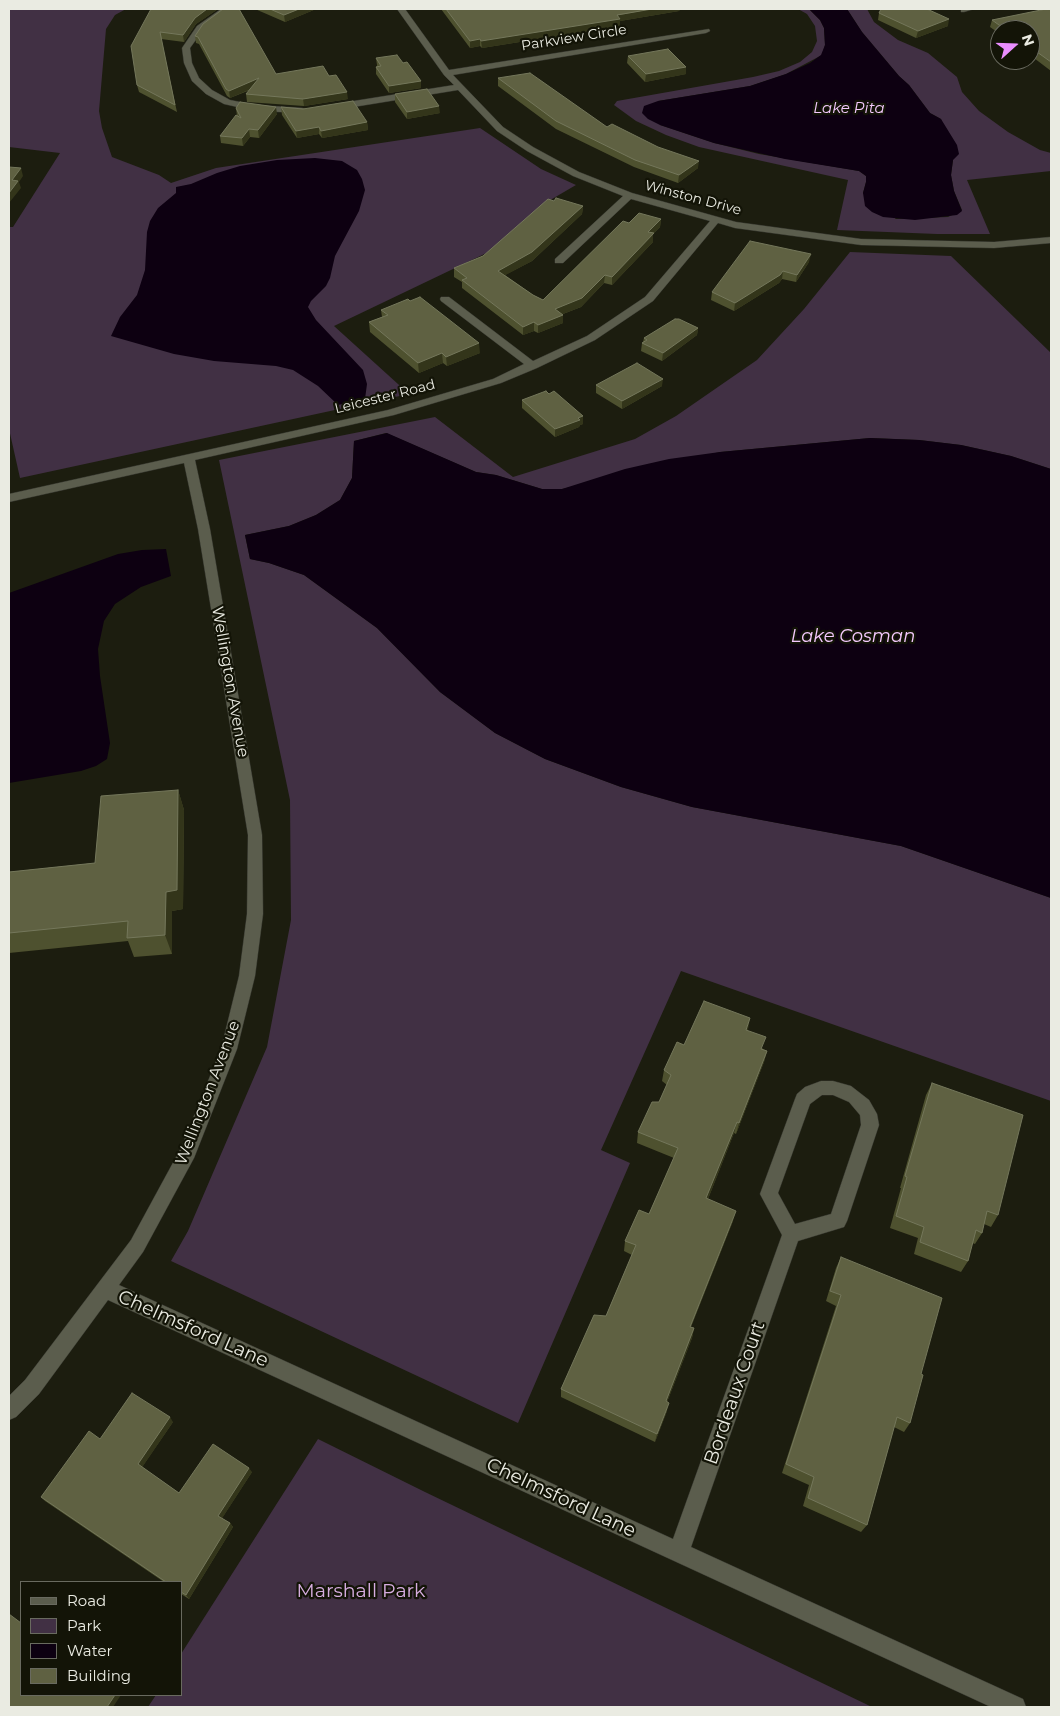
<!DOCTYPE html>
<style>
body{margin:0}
#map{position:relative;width:1060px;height:1716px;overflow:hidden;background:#1c1d0f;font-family:Montserrat,sans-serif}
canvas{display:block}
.frame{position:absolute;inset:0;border:10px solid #eaebe2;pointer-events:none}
.legend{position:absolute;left:20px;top:1581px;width:162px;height:115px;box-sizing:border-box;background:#131407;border:1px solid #696a5f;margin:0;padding:6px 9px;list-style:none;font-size:15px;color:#eaebe2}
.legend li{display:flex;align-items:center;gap:10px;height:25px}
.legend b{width:25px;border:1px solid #696a5f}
.north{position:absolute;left:990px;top:20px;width:50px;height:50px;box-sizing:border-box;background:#131407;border:1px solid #696a5f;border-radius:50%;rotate:70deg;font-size:14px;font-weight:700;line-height:20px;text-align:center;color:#eaebe2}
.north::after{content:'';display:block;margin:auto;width:18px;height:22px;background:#e98dfe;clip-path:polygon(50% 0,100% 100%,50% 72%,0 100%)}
</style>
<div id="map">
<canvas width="1060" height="1716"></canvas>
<div class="frame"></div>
<ul class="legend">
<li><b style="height:6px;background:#5b5d4d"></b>Road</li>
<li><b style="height:14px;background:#413044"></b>Park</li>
<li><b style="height:14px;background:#0d0011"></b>Water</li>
<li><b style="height:14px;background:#5f6142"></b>Building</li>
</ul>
<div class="north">N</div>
</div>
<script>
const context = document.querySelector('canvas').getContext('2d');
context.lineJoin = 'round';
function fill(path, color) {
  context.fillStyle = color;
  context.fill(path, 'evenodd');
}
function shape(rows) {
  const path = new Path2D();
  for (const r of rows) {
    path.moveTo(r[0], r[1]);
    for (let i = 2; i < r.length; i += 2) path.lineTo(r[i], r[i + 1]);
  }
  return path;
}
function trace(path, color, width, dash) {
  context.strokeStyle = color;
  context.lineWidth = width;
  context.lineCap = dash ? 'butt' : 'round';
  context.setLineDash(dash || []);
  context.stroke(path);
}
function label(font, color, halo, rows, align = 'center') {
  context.font = font + ' Montserrat,sans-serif';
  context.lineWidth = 4.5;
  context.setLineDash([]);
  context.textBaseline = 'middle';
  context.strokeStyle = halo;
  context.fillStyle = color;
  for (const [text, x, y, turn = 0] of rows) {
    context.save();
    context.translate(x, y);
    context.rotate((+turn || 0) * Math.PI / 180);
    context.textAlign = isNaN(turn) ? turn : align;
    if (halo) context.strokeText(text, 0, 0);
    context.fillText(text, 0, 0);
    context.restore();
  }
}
fill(shape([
 [9,9,126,9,115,15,106,29,99,111,102,128,112,157,159,175,171,183,216,168,480,128,541,169,576,185,552,199,499,247,334,326,409,394,20,478,9,429,9,227,13,227,60,153,9,147],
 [798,9,809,9,820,20,824,28,825,45,822,55,786,74,750,86,658,101,660,125,714,143,759,154,859,171,866,176,866,182,863,193,896,219,948,217,962,210,954,191,951,175,953,160,941,119,930,113,909,85,899,76,862,32,847,9,867,9,874,22,898,40,928,53,957,77,962,92,979,111,1008,132,1040,150,1051,153,1051,171,967,180,990,234,937,234,837,230,848,180,699,147,666,135,636,121,614,105,617,101,753,77,779,71,800,62,812,52,817,41,815,26,807,14],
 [850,252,951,256,1051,353,1051,469,1011,456,961,445,919,440,870,438,720,452,562,489,542,489,496,475,476,472,386,433,354,441,352,478,340,500,316,515,289,526,245,535,250,559,269,563,304,575,377,628,440,692,495,733,545,759,621,787,692,807,901,846,1051,898,1051,1101,681,971,601,1150,630,1163,518,1423,171,1261,188,1231,267,1047,291,920,290,800,219,460,435,417,513,477,635,439,676,416,757,360,804,309],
 [318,1439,425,1492,872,1707,148,1707,156,1695,181,1695,181,1654]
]), '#413044');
fill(shape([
 [809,9,847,9,862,32,899,76,909,85,930,113,941,119,957,145,959,154,953,160,951,175,954,191,962,211,957,215,915,220,883,217,872,212,865,206,863,193,866,182,866,176,859,171,785,159,714,143,660,125,648,119,642,113,644,106,658,101,750,86,786,74,810,63,821,55,825,45,824,28,820,20],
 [315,158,342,161,357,170,362,179,365,190,359,211,335,256,330,278,326,286,311,301,308,307,316,320,363,370,367,384,365,399,338,405,318,386,293,370,276,366,214,361,174,354,111,336,120,317,137,295,145,270,147,232,150,221,158,208,176,193,176,187,191,184,217,173,240,166,277,160],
 [387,433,476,472,496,475,542,489,562,489,625,469,669,459,720,452,870,438,919,440,961,445,1011,456,1051,469,1051,898,901,846,692,807,621,787,545,759,495,733,440,692,377,628,304,575,269,563,250,559,245,535,289,526,316,515,340,500,352,478,354,441],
 [166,549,171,576,141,587,115,604,104,621,98,649,100,676,110,743,107,759,96,766,81,771,9,783,9,593,118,554,142,550]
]), '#0d0011');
const minor = shape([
 [221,9,230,9,203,30,190,48,192,63,199,78,212,90,230,100,255,105,302,108,305,109,305,113,255,111,224,104,206,94,192,81,184,63,182,48,197,26,221,9],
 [397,9,405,9,449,70,709,29,710,31,706,33,453,75,503,127,533,147,579,172,632,193,736,222,861,239,994,242,1051,237,1051,243,994,248,861,245,735,228,718,223,653,301,595,340,537,368,501,383,394,415,195,460,210,529,262,835,263,914,255,976,237,1049,194,1158,143,1252,119,1285,673,1539,782,1235,760,1194,795,1099,797,1094,805,1087,821,1081,833,1081,851,1086,869,1100,877,1114,879,1125,847,1221,844,1227,798,1241,691,1547,1023,1699,1026,1707,991,1707,108,1300,39,1394,16,1417,9,1420,9,1396,25,1380,131,1240,181,1148,221,1049,239,976,247,914,248,835,198,529,184,463,9,502,9,494,388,410,493,379,524,364,441,301,440,299,441,297,449,297,533,361,587,336,645,297,710,221,631,199,563,263,555,263,555,259,623,196,573,176,527,151,497,131,458,90,335,110,331,107,335,104,454,85,444,75,397,9],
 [822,1095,833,1095,849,1102,860,1115,861,1125,831,1214,795,1224,778,1193,810,1104,822,1095],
 [961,9,974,9,964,12,961,12,961,9]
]);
trace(minor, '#34352d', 1);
fill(minor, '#5b5d4d');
fill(shape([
 [151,9,218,9,196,24,184,42,161,39,177,112,139,92,137,85],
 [223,9,276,74,329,76,348,99,304,106,247,102,246,94,250,90,230,98,227,96,199,44,196,43,195,36],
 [255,9,316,9,285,22],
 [441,9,680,9,679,11,620,21,620,26,482,48,480,46,470,48],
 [1051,9,1051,71,1030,55,1030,30,1000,30,1000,34,990,27,992,20],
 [879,13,948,26,916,38,878,20],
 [628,56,686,74,645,82,627,63],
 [376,58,403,63,421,81,421,88,389,93,376,74,376,67,377,66,377,65],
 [498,78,607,127,698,168,678,183,634,167,556,129,498,86],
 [395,94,440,113,407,119,395,102],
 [281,107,367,122,368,130,322,138,319,134,297,138,282,115],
 [236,108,277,114,259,138,250,137,243,146,221,143,220,136,237,116],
 [554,201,583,206,582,214,532,261,505,275,533,295,543,300,629,223,661,219,660,227,653,234,653,242,612,285,604,283,581,307,563,314,563,323,538,333,534,331,523,335,462,288,462,282,454,277,454,268,483,256],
 [809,262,796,282,782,279,779,283,734,311,711,300,712,292],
 [381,310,480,353,447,366,443,363,419,373,370,332,369,322,382,317],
 [698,328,697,335,662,361,641,351,642,343,643,342,644,338],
 [596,385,662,386,622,409,596,393],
 [549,394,583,424,580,425,579,427,555,437,522,408,522,400],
 [178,790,184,810,183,909,172,911,172,954,134,957,128,941,9,953,9,872,95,863],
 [747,1030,763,1049,767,1051,764,1062,736,1134,734,1133,708,1199,733,1221,691,1327,694,1328,692,1338,667,1402,667,1411,655,1442,561,1397,561,1389,606,1316,632,1255,624,1251,625,1241,649,1214,674,1158,637,1143,638,1132,659,1102,667,1085,662,1081,664,1070,684,1045],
 [932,1083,998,1215,991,1227,984,1224,982,1233,975,1244,972,1243,968,1261,961,1272,914,1254,918,1238,890,1228,901,1188,900,1188,926,1095],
 [841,1257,921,1374,910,1423,904,1432,894,1427,867,1525,861,1532,803,1506,809,1485,782,1473,836,1306,826,1301,836,1268],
 [173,1422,142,1467,179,1493,252,1472,222,1518,230,1523,233,1527,189,1599,181,1594,181,1582,164,1582,45,1501,41,1497,100,1439]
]), '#4e512f');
fill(shape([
 [207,9,218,9,196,24,184,42,183,35,195,18],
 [299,9,316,9,285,22,284,15],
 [652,9,680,9,679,11,620,21,620,26,482,48,481,41],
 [949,19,948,26,916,38,918,31],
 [480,39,480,46,470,48,470,41],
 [686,67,686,74,645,82,646,74],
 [259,78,260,85,230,98,229,91],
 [421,81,421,88,389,93,389,86],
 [347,92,348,99,304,106,303,99],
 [439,106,440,113,407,119,407,112],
 [276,107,277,114,259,138,258,130],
 [367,122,368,130,322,138,321,131],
 [319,127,319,134,297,138,296,131],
 [249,129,250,137,243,146,242,138],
 [699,161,698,168,678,183,679,175],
 [21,168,23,176,19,182,21,188,9,203,9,193,12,180],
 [583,206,582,214,532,261,498,279,498,271],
 [661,219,660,227,653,234,653,242,612,285,612,277,648,232],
 [811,254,809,262,796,282,797,275],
 [783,271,782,279,779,283,734,311,735,303],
 [605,275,604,283,581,307,555,317,555,309],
 [563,315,563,323,538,333,538,325],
 [534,322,534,331,523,335,523,327],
 [698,328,697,335,662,361,663,353],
 [479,343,480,353,447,366,446,357],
 [442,353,443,363,419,373,418,363],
 [663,379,662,386,622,409,622,401],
 [583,416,583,424,580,425,579,427,555,437,555,429],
 [178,790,184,810,183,909,172,911,172,954,165,935,166,892],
 [750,1018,748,1030,746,1030],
 [767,1051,764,1062,736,1134,739,1123],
 [737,1122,734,1133,704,1209,706,1198],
 [736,1211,733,1221,687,1336,690,1327],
 [694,1328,692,1338,664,1410,666,1401],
 [669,1403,667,1411,655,1442,657,1434],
 [170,1417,173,1422,141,1469,138,1464],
 [249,1468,252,1472,221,1520,218,1516],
 [230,1523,233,1527,189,1599,186,1595],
 [115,1695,121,1695,113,1707,107,1707]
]), '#33351a');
const building = shape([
 [151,9,207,9,195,18,183,35,160,32,175,105,137,85,131,46,151,9],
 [223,9,239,9,276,74,323,66,329,76,336,75,347,92,303,99,246,94,259,78,229,91,226,89,198,37,195,36,203,24,223,9],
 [270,9,299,9,284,15,270,9],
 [446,9,652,9,617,15,620,19,481,41,480,39,470,41,446,9],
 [881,9,927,9,949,19,918,31,879,13,881,9],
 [1046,9,1051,9,1051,62,1030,47,1030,30,1006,30,992,20,1046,9],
 [668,49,686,67,646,74,628,56,668,49],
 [397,55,403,63,407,62,421,81,389,86,376,67,381,66,376,58,397,55],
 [530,73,607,127,612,124,658,147,699,161,679,175,635,160,556,121,498,78,530,73],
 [427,89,439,106,407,112,395,94,427,89],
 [353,101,367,122,321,131,319,127,296,131,281,107,303,109,353,101],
 [240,102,276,107,258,130,249,129,242,138,220,136,236,115,241,118,236,108,240,102],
 [9,167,21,168,12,180,18,181,9,193,9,167],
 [556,198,583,206,532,252,498,271,533,295,543,300,623,221,629,223,639,213,661,219,648,232,654,233,612,277,605,275,582,298,555,309,563,315,538,325,534,322,523,327,462,280,467,278,454,268,483,256,548,199,554,201,556,198],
 [750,241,811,254,797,275,783,271,780,275,735,303,712,292,750,241],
 [420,297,479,343,446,357,442,353,418,363,369,322,388,315,381,310,408,299,410,301,420,297],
 [675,319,679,319,698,328,663,353,642,343,647,340,644,338,675,319],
 [637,363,663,379,622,401,596,385,637,363],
 [546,391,549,394,554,391,583,416,578,418,580,420,555,429,522,400,546,391],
 [178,790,177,890,166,892,165,935,127,938,128,921,9,933,9,872,95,863,101,796,178,790],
 [704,1001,750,1018,746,1030,766,1037,761,1049,767,1051,739,1123,737,1122,706,1198,736,1211,690,1327,694,1328,666,1401,669,1403,657,1434,561,1389,594,1315,606,1316,636,1245,625,1241,639,1210,649,1214,678,1148,638,1132,652,1102,659,1102,671,1075,664,1070,677,1042,684,1045,704,1001],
 [932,1083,1023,1115,998,1215,987,1211,982,1233,976,1230,968,1261,920,1242,924,1227,896,1216,907,1177,905,1176,932,1083],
 [841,1257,942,1298,921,1374,923,1375,910,1423,897,1417,867,1525,808,1498,814,1477,786,1464,841,1295,830,1291,841,1257],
 [132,1393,170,1417,138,1464,179,1493,213,1444,249,1468,218,1516,230,1523,186,1595,181,1592,181,1582,166,1582,41,1497,89,1431,100,1439,132,1393],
 [9,1614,21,1623,21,1695,115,1695,107,1707,9,1707,9,1614]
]);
fill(building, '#5f6142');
trace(building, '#74775b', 1);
label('14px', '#eaebe2', '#131407', [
 ["Parkview Circle",574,38,-9],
 ["Winston Drive",693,198,15],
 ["Leicester Road",385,397,-14]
]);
label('italic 15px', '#f5cafe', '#131407', [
 ["Lake Pita",849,109]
]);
label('16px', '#eaebe2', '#131407', [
 ["Wellington Avenue",230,682,80],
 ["Wellington Avenue",208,1093,-69]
]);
label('italic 18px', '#f5cafe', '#131407', [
 ["Lake Cosman",853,637]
]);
label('19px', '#eaebe2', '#131407', [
 ["Chelmsford Lane",193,1329,24],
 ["Bordeaux Court",735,1393,-71],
 ["Chelmsford Lane",561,1498,25]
]);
label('19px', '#d7ade0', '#131407', [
 ["Marshall Park",361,1591]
]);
</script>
